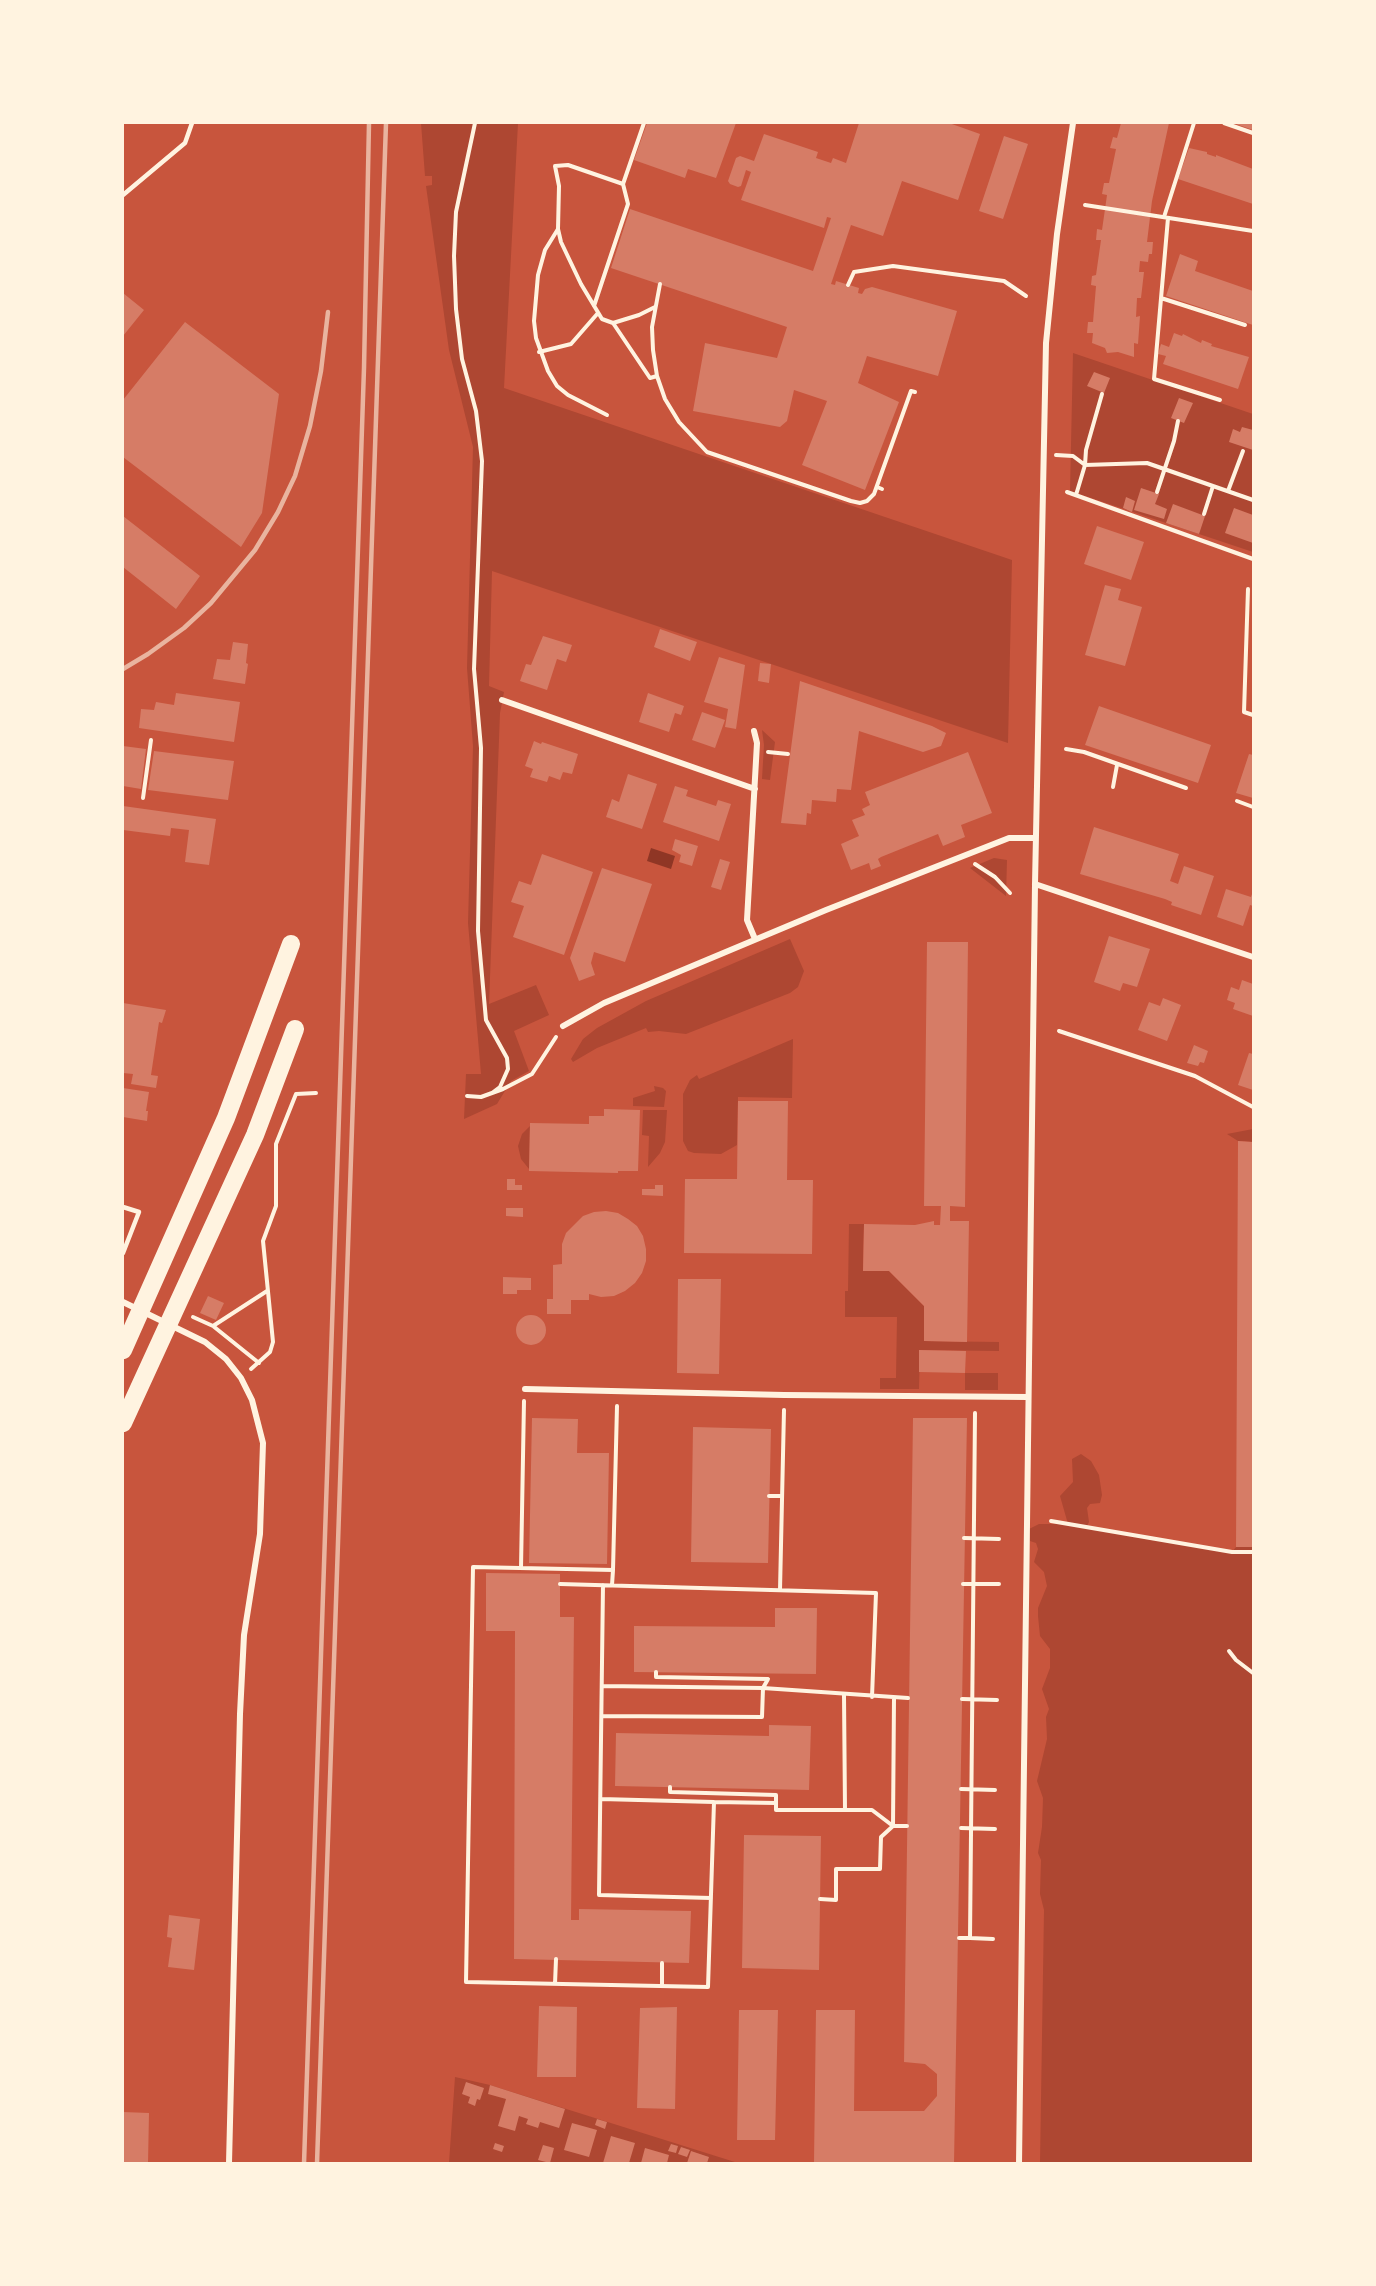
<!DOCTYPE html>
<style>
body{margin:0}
#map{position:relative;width:1376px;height:2286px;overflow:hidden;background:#c8553d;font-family:"Space Grotesk",sans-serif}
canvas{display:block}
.frame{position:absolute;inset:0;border:124px solid #fff3e0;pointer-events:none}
</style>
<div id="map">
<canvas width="1376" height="2286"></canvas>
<div class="frame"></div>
</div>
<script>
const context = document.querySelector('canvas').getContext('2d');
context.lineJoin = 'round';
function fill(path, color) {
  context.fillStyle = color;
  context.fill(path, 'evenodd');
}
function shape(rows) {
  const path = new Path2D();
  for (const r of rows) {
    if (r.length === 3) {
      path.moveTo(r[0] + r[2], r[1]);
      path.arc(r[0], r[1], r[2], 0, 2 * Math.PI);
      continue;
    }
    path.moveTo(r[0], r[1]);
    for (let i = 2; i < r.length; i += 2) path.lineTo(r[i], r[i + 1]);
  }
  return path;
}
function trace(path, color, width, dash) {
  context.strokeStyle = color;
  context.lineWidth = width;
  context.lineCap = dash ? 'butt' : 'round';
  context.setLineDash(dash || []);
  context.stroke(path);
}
fill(shape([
 [421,123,518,123,504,388,1012,560,1008,743,492,571,489,686,504,692,500,713,489,1004,536,985,549,1015,514,1031,529,1071,511,1081,497,1104,464,1119,466,1074,481,1074,468,923,473,746,467,668,473,447,449,350,426,186,432,185,432,176,425,176],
 [1073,353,1253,414,1253,552,1070,491],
 [762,730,775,742,770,780,762,779,764,745],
 [994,858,1007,860,1006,896,970,868],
 [790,939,804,971,798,987,790,993,686,1034,659,1031,648,1032,646,1028,597,1048,573,1062,571,1059,583,1039,597,1028,646,1001],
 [793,1039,792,1098,738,1097,737,1145,721,1154,694,1153,688,1151,683,1141,683,1094,690,1080,697,1075,699,1079],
 [654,1086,663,1088,666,1091,664,1107,633,1106,633,1098,655,1091],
 [643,1110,667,1110,665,1142,660,1153,648,1167,649,1136,642,1135],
 [530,1126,529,1169,521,1159,518,1146,522,1134],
 [1253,1129,1253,1142,1238,1141,1227,1134],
 [849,1224,864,1224,863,1271,889,1271,924,1306,924,1341,999,1342,999,1351,920,1350,919,1389,880,1389,880,1378,896,1378,897,1317,845,1317,845,1291,848,1291],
 [965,1373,998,1373,998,1390,965,1390],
 [1081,1454,1091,1461,1099,1475,1102,1495,1100,1503,1090,1504,1087,1508,1089,1522,1086,1528,1232,1552,1236,1547,1253,1547,1253,2163,1040,2163,1044,1910,1040,1894,1041,1860,1038,1853,1042,1827,1043,1798,1037,1781,1047,1739,1046,1717,1049,1709,1042,1689,1050,1668,1050,1649,1040,1636,1038,1616,1038,1608,1047,1586,1044,1572,1034,1562,1038,1549,1036,1543,1030,1541,1029,1529,1039,1524,1068,1524,1060,1496,1073,1482,1072,1459],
 [455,2077,490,2085,738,2163,449,2163]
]), '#ae4732');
fill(shape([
 [651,848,675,856,671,869,647,861]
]), '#8f3625');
fill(shape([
 [647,123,736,123,716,178,688,169,685,178,634,160],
 [859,123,949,123,980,134,958,200,902,181,883,236,851,225,831,284,835,285,836,281,859,288,858,293,862,294,865,289,872,287,957,311,938,376,867,356,858,383,899,402,865,490,802,465,827,401,794,390,787,421,780,427,693,411,705,343,777,358,787,327,611,268,630,209,813,271,831,218,827,217,824,228,741,200,751,172,746,170,741,186,738,187,730,184,728,181,736,158,740,156,754,161,764,134,818,152,816,158,831,163,833,158,846,163],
 [1121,123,1169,123,1152,201,1147,242,1153,242,1152,254,1149,254,1148,262,1140,261,1139,272,1144,272,1141,298,1137,298,1136,317,1140,316,1138,344,1134,343,1134,357,1118,352,1107,353,1105,348,1092,343,1093,333,1087,333,1088,322,1093,322,1096,286,1091,285,1092,276,1096,275,1101,240,1096,240,1097,229,1102,230,1107,195,1102,194,1104,183,1109,183,1116,149,1110,148,1113,137,1117,138],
 [1233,123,1253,123,1253,130],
 [1004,136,1028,144,1003,219,979,211],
 [1189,148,1207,152,1207,154,1216,157,1216,155,1253,169,1253,204,1178,179],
 [1180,254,1198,261,1195,271,1253,291,1253,325,1166,296],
 [123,293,144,310,123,336],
 [185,322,279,394,262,513,241,547,123,457,123,400],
 [1174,333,1182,336,1183,334,1201,343,1202,340,1212,344,1211,346,1249,357,1238,389,1163,364,1166,356,1158,354,1161,344,1169,347],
 [1094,372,1110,378,1104,393,1087,386],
 [1179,398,1193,403,1184,423,1171,418],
 [1242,427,1253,430,1253,450,1229,442,1233,429,1240,432],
 [1141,488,1159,494,1155,504,1167,509,1164,519,1134,510],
 [1126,497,1135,501,1132,512,1123,508],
 [1173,504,1205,516,1199,534,1166,523],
 [1234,508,1253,515,1253,543,1225,533],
 [123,516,200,576,176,609,123,567],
 [1097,526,1144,542,1131,580,1084,564],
 [1105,585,1121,589,1118,600,1142,607,1125,666,1085,655],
 [660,629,697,642,690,661,654,647],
 [543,636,572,645,566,662,557,659,547,690,520,681,526,664,531,665],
 [233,642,248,644,246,663,248,664,245,684,213,679,217,659,230,660],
 [719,657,745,665,736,729,725,727,728,709,704,702],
 [760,663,771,664,769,683,758,681],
 [800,681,932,726,946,733,941,746,923,752,859,731,851,790,837,789,836,802,812,800,811,814,807,813,806,825,781,823],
 [176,693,240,702,234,742,139,728,141,709,154,710,156,702,174,705],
 [648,693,684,706,681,715,675,713,669,732,639,722],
 [1099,706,1211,745,1198,783,1085,745],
 [702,712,725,720,715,748,692,740],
 [534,741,541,744,542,742,578,754,572,774,563,772,560,780,549,776,547,782,530,777,533,769,525,766],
 [123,746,146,749,141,789,123,786],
 [154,751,234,761,228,800,148,790],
 [968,752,992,813,961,825,965,837,943,846,938,834,881,857,878,859,881,866,871,870,869,863,851,870,841,844,859,836,852,820,865,815,862,809,870,805,865,792],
 [1249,754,1253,755,1253,798,1236,793],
 [628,774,657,784,642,829,606,817,612,799,619,802],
 [675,786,688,790,686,796,716,806,718,800,731,804,719,841,663,822],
 [123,806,216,819,209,865,185,862,189,830,171,828,170,836,123,830],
 [1094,827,1179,854,1170,881,1178,884,1184,866,1214,876,1201,915,1171,905,1172,902,1165,899,1080,874],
 [675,839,698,846,692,866,679,862,681,855,672,850],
 [542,854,593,872,564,955,513,937,524,906,511,902,519,881,531,885],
 [720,859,730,862,721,890,711,887],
 [602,868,652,884,625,962,594,952,591,963,595,975,579,981,570,958],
 [1226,889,1251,897,1253,891,1253,906,1250,905,1243,926,1217,917],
 [1109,936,1150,949,1137,987,1123,983,1120,991,1094,982],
 [927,942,968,942,965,1207,950,1206,950,1221,969,1221,967,1342,924,1341,924,1306,889,1271,863,1271,864,1224,915,1225,934,1221,934,1225,940,1225,941,1206,924,1206],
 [1242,980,1253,984,1253,1016,1233,1009,1235,1003,1227,1000,1231,987,1239,990],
 [1163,998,1181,1005,1167,1041,1138,1030,1149,1002,1160,1006],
 [123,1003,166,1010,162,1023,159,1022,151,1075,158,1076,156,1088,131,1084,133,1074,123,1073],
 [1194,1045,1208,1051,1204,1063,1200,1062,1198,1066,1187,1063],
 [1249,1053,1253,1054,1253,1090,1238,1085],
 [123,1088,149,1092,146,1111,148,1111,147,1121,123,1117],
 [738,1101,788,1101,787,1180,813,1180,812,1254,684,1253,685,1179,737,1179],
 [604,1109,640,1110,638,1171,618,1171,618,1173,529,1171,530,1123,589,1124,589,1116,604,1116],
 [1238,1141,1253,1142,1253,1547,1236,1547],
 [507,1179,515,1179,515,1185,522,1185,522,1190,507,1190],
 [655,1185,663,1185,663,1196,642,1195,642,1189,655,1189],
 [506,1208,523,1208,523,1217,506,1216],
 [606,1211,618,1213,628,1219,637,1226,643,1236,646,1249,646,1261,642,1273,635,1283,625,1291,614,1296,601,1297,589,1294,589,1300,571,1300,571,1314,547,1314,547,1299,553,1299,553,1265,562,1264,562,1244,566,1233,583,1216,594,1212],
 [503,1277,531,1278,531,1290,517,1290,517,1294,503,1294],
 [678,1279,721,1279,719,1374,677,1373],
 [208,1296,224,1303,216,1320,200,1313],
 [531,1330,15],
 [919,1350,966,1351,965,1373,919,1372],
 [532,1418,578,1419,577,1453,609,1453,607,1564,529,1563],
 [913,1418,967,1418,954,2163,814,2162,816,2010,855,2010,854,2111,924,2111,937,2096,937,2074,925,2064,904,2062],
 [693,1427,771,1429,768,1563,691,1562],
 [486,1573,560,1574,560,1617,574,1617,571,1920,579,1920,579,1909,691,1911,689,1963,514,1959,515,1631,486,1631],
 [775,1608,817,1608,816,1674,634,1672,634,1626,775,1627],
 [769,1725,811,1726,809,1790,615,1786,616,1733,769,1736],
 [744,1835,821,1836,819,1970,742,1968],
 [169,1915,200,1919,194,1970,168,1967,172,1938,167,1937],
 [539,2006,577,2007,576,2077,537,2077],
 [677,2007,675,2109,637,2108,640,2008],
 [739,2010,778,2010,775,2140,737,2140],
 [466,2082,484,2088,480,2100,477,2099,475,2106,468,2103,470,2097,462,2094],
 [490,2085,565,2109,559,2128,540,2122,538,2128,526,2124,528,2119,519,2116,515,2131,498,2126,506,2099,488,2094],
 [123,2112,149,2113,148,2163,123,2163],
 [597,2119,607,2122,605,2129,595,2125],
 [572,2123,597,2130,589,2157,564,2150],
 [611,2136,635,2143,629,2163,603,2163],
 [495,2143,504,2146,502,2152,493,2149],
 [671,2144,678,2146,676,2153,668,2151],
 [543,2145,554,2148,550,2163,538,2160],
 [681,2147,690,2150,687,2157,678,2154],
 [645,2148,669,2155,667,2163,641,2163],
 [691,2151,709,2157,707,2163,687,2163]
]), '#d67c66');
trace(shape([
 [475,123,456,212,454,256,456,309,462,359,476,411,482,461,474,669,481,748,478,931,486,1020,507,1058,508,1069,500,1087,492,1093],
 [1224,123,1253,133],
 [623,184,568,165,555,166,559,186,558,229,561,242,581,284,602,319,613,323,639,315,655,307],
 [1085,205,1253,231],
 [1164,217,1194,123],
 [1168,218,1154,379,1220,400],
 [558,229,545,250,538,275,534,321,536,338,548,371,557,386,568,395,607,415],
 [660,284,652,327,653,350,657,376,665,399,679,422,707,452,851,501,860,503,867,501,874,494,911,391,915,392],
 [848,285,854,272,893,266,1004,281,1026,296],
 [1161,298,1245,325],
 [594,306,628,204,623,184,644,123],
 [613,323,650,378,657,376],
 [539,352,571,344,598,313],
 [1056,455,1073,456,1085,465,1147,463,1253,500],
 [877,487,882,489],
 [1228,491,1243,451],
 [1067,492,1253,559],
 [1157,492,1174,441,1178,421],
 [1076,495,1085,465,1086,450,1102,394],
 [1204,514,1213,486],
 [1248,589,1244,712,1253,715],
 [1066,749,1084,752,1186,788],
 [768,752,788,754],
 [1113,787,1117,765],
 [143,798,151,740],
 [1237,801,1253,807],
 [975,864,995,877,1010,893],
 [1059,1031,1195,1076,1253,1107],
 [467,1096,481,1097,503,1089,532,1074,556,1037],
 [193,1317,213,1326,259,1363],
 [213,1326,267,1291],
 [251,1369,270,1352,273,1342,263,1241,276,1206,276,1144,296,1094,316,1093],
 [617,1406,613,1570,473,1567,466,1982,708,1987,714,1802,776,1803,776,1810,872,1810,893,1826],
 [769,1496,782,1496],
 [1051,1521,1232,1552,1253,1552],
 [964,1538,999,1539],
 [521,1568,524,1401],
 [560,1584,876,1593,872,1697],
 [963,1584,999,1584],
 [603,1585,599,1895,711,1898],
 [612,1585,613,1570],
 [780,1590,784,1410],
 [1229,1651,1236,1660,1253,1673],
 [603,1686,763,1688,908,1698],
 [844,1695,845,1810],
 [962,1699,997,1700],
 [602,1716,762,1717,763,1688,768,1679,656,1677,656,1672],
 [670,1787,670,1792,776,1795,776,1803],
 [961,1789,995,1790],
 [601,1799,714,1802],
 [893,1826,894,1698],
 [961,1828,995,1829],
 [820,1899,836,1900,836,1869,880,1869,881,1837,893,1826,907,1826],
 [959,1938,970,1938,975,1413],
 [970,1938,993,1939],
 [662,1963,662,1985],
 [555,1984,556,1959]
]), '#fff3e0', 4);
trace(shape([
 [123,195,185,143,192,123],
 [123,1207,139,1212,123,1253]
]), '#fff3e0', 4.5);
trace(shape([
 [502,700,755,789],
 [754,731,757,743,747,920,755,939],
 [1035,884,1253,957],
 [563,1026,604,1003,826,910,1009,838,1035,838],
 [123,1302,205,1342,226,1359,241,1378,252,1400,263,1443,260,1534,244,1635,240,1714,229,2163],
 [525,1389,784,1395,1028,1397],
 [1019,2163,1035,884,1046,343,1057,234,1073,123]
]), '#fff3e0', 6);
trace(shape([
 [123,1350,226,1118,291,944],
 [123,1423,255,1135,295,1029]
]), '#fff3e0', 18);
trace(shape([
 [123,669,148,654,184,628,211,603,255,550,278,512,295,476,310,426,321,371,328,312],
 [304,2163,364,368,369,123],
 [317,2163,386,123]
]), '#e9b49f', 4.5);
</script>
